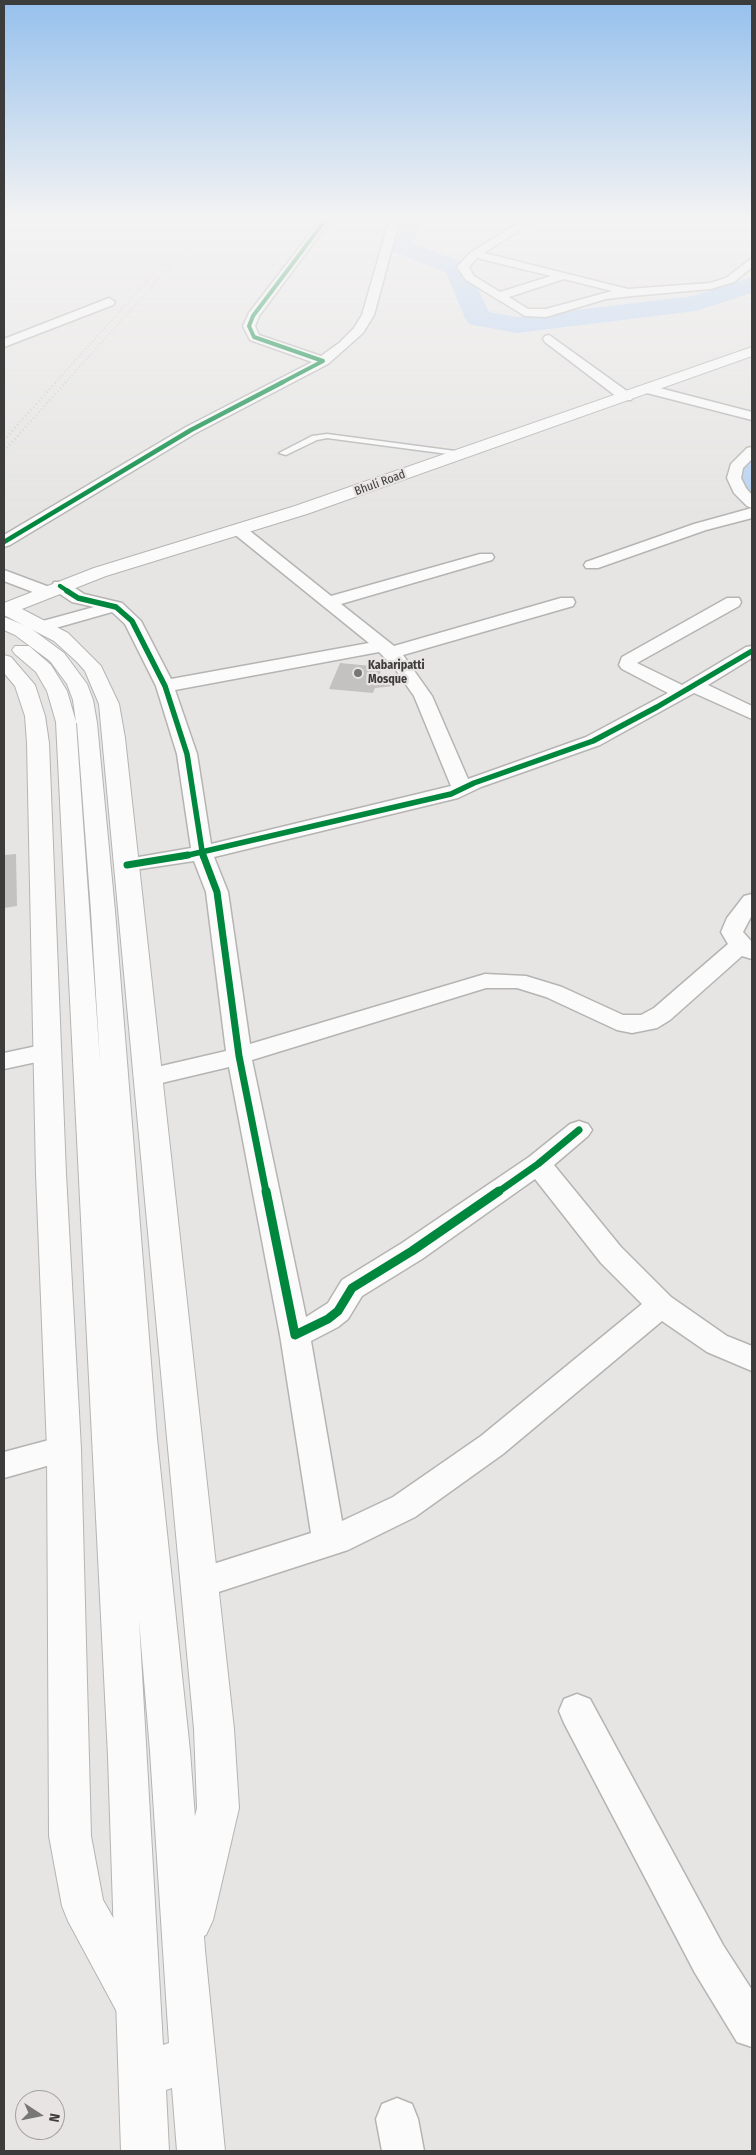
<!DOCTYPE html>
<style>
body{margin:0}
#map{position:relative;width:756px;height:2155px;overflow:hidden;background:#e6e5e4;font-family:"Fira Sans Condensed",sans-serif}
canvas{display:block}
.frame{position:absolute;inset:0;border:5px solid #3d3c3c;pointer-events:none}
.north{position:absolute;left:15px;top:2090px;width:50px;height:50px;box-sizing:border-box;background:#e7e4e3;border:1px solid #a3a1a0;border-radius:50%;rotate:101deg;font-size:14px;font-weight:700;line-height:20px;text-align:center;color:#3d3c3c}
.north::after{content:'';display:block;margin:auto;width:18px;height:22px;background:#787777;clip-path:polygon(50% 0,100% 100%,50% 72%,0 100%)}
</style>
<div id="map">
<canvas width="756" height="2155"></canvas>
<div class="frame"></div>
<div class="north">N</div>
</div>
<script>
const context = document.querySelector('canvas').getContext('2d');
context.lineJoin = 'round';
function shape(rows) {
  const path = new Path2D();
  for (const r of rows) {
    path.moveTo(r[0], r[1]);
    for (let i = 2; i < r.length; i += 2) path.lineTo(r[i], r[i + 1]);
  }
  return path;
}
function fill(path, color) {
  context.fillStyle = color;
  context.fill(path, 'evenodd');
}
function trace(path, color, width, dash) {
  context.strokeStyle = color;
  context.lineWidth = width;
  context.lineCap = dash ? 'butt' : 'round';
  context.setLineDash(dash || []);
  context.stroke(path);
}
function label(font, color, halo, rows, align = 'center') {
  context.font = font + ' "Fira Sans Condensed",sans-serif';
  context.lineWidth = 4.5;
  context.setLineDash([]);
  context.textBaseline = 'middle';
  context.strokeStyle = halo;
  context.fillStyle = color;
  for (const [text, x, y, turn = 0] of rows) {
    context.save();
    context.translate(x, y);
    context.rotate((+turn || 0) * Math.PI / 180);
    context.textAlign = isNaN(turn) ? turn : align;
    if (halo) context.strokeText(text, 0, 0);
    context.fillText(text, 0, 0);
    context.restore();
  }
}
fill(shape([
 [401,218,423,218,413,243,465,263,489,312,517,317,693,296,752,277,752,293,696,311,517,333,478,326,469,324,465,318,446,273,392,251,388,246,401,218],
 [752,451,752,496,740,493,736,486,732,472,741,454,752,451]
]), '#b8d2f2');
fill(shape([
 [340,663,382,667,378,680,390,678,394,686,375,688,373,693,329,689],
 [16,854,17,906,4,908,4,855]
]), '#c3c2c1');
const lane = shape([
 [327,434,463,452,467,454,463,456,327,438,317,440,286,455,279,453,312,436,327,434]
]);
const street = shape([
 [322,218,332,218,259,316,255,326,259,335,321,356,339,343,354,328,362,315,390,218,400,218,374,315,363,333,328,364,196,433,10,545,4,547,4,535,186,427,312,362,250,340,243,326,249,313,322,218],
 [526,218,538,218,484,253,628,289,710,283,726,278,752,258,752,267,734,282,711,289,632,296,606,299,546,317,525,316,466,280,457,267,471,252,526,218],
 [477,258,551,276,500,292,474,276,469,267,477,258],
 [564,279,612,291,546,309,528,309,509,297,564,279],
 [109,298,115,302,113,305,4,347,4,339,109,298],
 [549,335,631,394,633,397,631,400,621,400,545,342,543,339,545,336,549,335],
 [648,385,752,412,752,420,643,392,641,389,643,386,648,385],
 [752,447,752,459,743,468,741,478,746,488,752,495,752,508,747,506,734,493,727,478,731,464,747,448,752,447],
 [752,508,752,518,706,530,598,568,586,568,584,565,586,562,694,524,752,508],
 [239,525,245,527,331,596,480,554,492,554,494,557,492,560,341,604,394,646,561,598,573,598,575,602,573,606,403,655,432,696,468,779,586,737,668,693,622,669,619,665,622,657,727,598,739,598,741,602,739,606,637,663,682,685,746,647,752,646,752,658,708,685,752,706,752,719,694,693,600,745,481,787,458,798,214,857,228,892,250,1044,485,974,526,976,562,987,623,1015,641,1015,654,1008,728,944,721,932,727,918,744,896,752,894,752,915,743,932,752,942,752,959,742,956,670,1020,657,1028,632,1033,617,1030,546,997,517,988,486,988,252,1060,306,1317,328,1303,342,1280,402,1243,529,1157,570,1124,579,1121,588,1124,592,1130,588,1136,554,1165,621,1247,671,1297,727,1336,752,1346,752,1371,707,1352,662,1321,503,1454,415,1517,348,1550,200,1598,188,1594,183,1583,188,1572,311,1533,280,1335,229,1067,149,1086,140,1083,137,1077,140,1071,226,1051,206,892,194,861,127,871,119,870,116,865,119,860,127,859,191,848,177,754,156,686,125,624,112,612,45,631,39,630,36,626,39,622,94,607,72,602,54,590,52,586,54,582,66,582,84,594,122,603,141,621,171,679,369,643,233,533,231,530,233,527,239,525],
 [379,652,393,666,414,696,451,786,211,844,197,754,175,690,379,652],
 [535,1179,601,1263,642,1304,481,1436,393,1497,342,1521,311,1341,338,1327,348,1319,362,1296,422,1259,535,1179],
 [4,570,52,588,54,592,52,596,46,597,4,581,4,570],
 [46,1044,55,1046,58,1052,55,1058,4,1069,4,1053,46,1044],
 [64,1436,75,1440,80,1449,75,1458,4,1478,4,1452,64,1436],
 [577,1694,590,1699,723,1945,752,1990,752,2047,737,2042,695,1973,564,1723,559,1711,564,1699,577,1694],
 [397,2098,412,2104,418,2119,424,2151,382,2151,376,2119,382,2104,397,2098]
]);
const secondary = shape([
 [752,347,752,356,307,514,106,576,22,609,68,633,101,666,119,704,125,738,234,1729,239,1808,213,1920,206,1935,191,1942,176,1935,169,1920,197,1808,194,1729,99,704,85,671,77,662,54,641,4,615,4,603,94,568,295,506,752,347],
 [4,655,11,657,35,685,45,716,49,743,66,1174,81,1449,91,1836,103,1900,149,1980,155,1996,149,2012,133,2018,117,2012,68,1921,62,1906,49,1836,47,1449,36,1174,27,743,25,716,15,686,4,673,4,655]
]);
const highway = shape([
 [4,617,29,627,64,653,87,684,93,700,97,723,115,911,157,1438,190,1751,205,1950,225,2151,177,2151,172,2088,166,2090,169,2151,121,2151,108,1756,56,722,47,691,36,672,15,654,12,650,15,646,29,646,51,665,67,691,76,722,73,700,67,684,50,661,15,635,4,630,4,617],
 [77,723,91,911,100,1062,76,723,77,723],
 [139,1620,150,1751,169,2043,163,2045,139,1620]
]);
trace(lane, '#b5b4b3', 3);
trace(street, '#b5b4b3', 3);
trace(secondary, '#b5b4b3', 2);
trace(highway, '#b5b4b3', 2);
fill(lane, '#fbfbfb');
fill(street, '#fbfbfb');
fill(secondary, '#fbfbfb');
fill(highway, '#fbfbfb');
trace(shape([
 [55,383,204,218],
 [65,383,214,218]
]), '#cccccb', 2, [1, 2.5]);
trace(shape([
 [4,440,56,382],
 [4,451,66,382]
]), '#cccccb', 2.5, [1, 3]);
trace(shape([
 [281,383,323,361,254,337,249,326,253,316,327,218]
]), '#00873e', 4);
trace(shape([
 [4,542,191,430,283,382],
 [60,586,69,592]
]), '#00873e', 4.5);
trace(shape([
 [67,591,78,598,116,607,132,621,165,686,187,754,203,857],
 [180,857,451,794,474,783,593,741,657,707,752,651]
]), '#00873e', 5.5);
trace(shape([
 [203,855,217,892,239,1056,266,1192],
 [127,865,188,855],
 [498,1192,538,1164,579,1130]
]), '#00873e', 7);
trace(shape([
 [266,1191,295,1335,328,1319,338,1311,352,1288,412,1251,499,1191]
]), '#00873e', 9);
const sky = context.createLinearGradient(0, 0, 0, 519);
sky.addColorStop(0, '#95c0ec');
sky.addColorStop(0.42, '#f4f3f3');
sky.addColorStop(1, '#f4f3f300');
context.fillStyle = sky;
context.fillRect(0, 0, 756, 519);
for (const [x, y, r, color] of [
 [358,673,5,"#787777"]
]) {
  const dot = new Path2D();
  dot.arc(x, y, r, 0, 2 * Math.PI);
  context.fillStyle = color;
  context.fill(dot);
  trace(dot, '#e7e4e3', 2);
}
label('12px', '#3d3c3c', '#e7e4e3', [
 ["Bhuli Road",380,483,-20]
]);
label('bold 12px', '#3d3c3c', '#e7e4e3', [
 ["Kabaripatti",368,666],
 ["Mosque",368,680]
], 'left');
</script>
